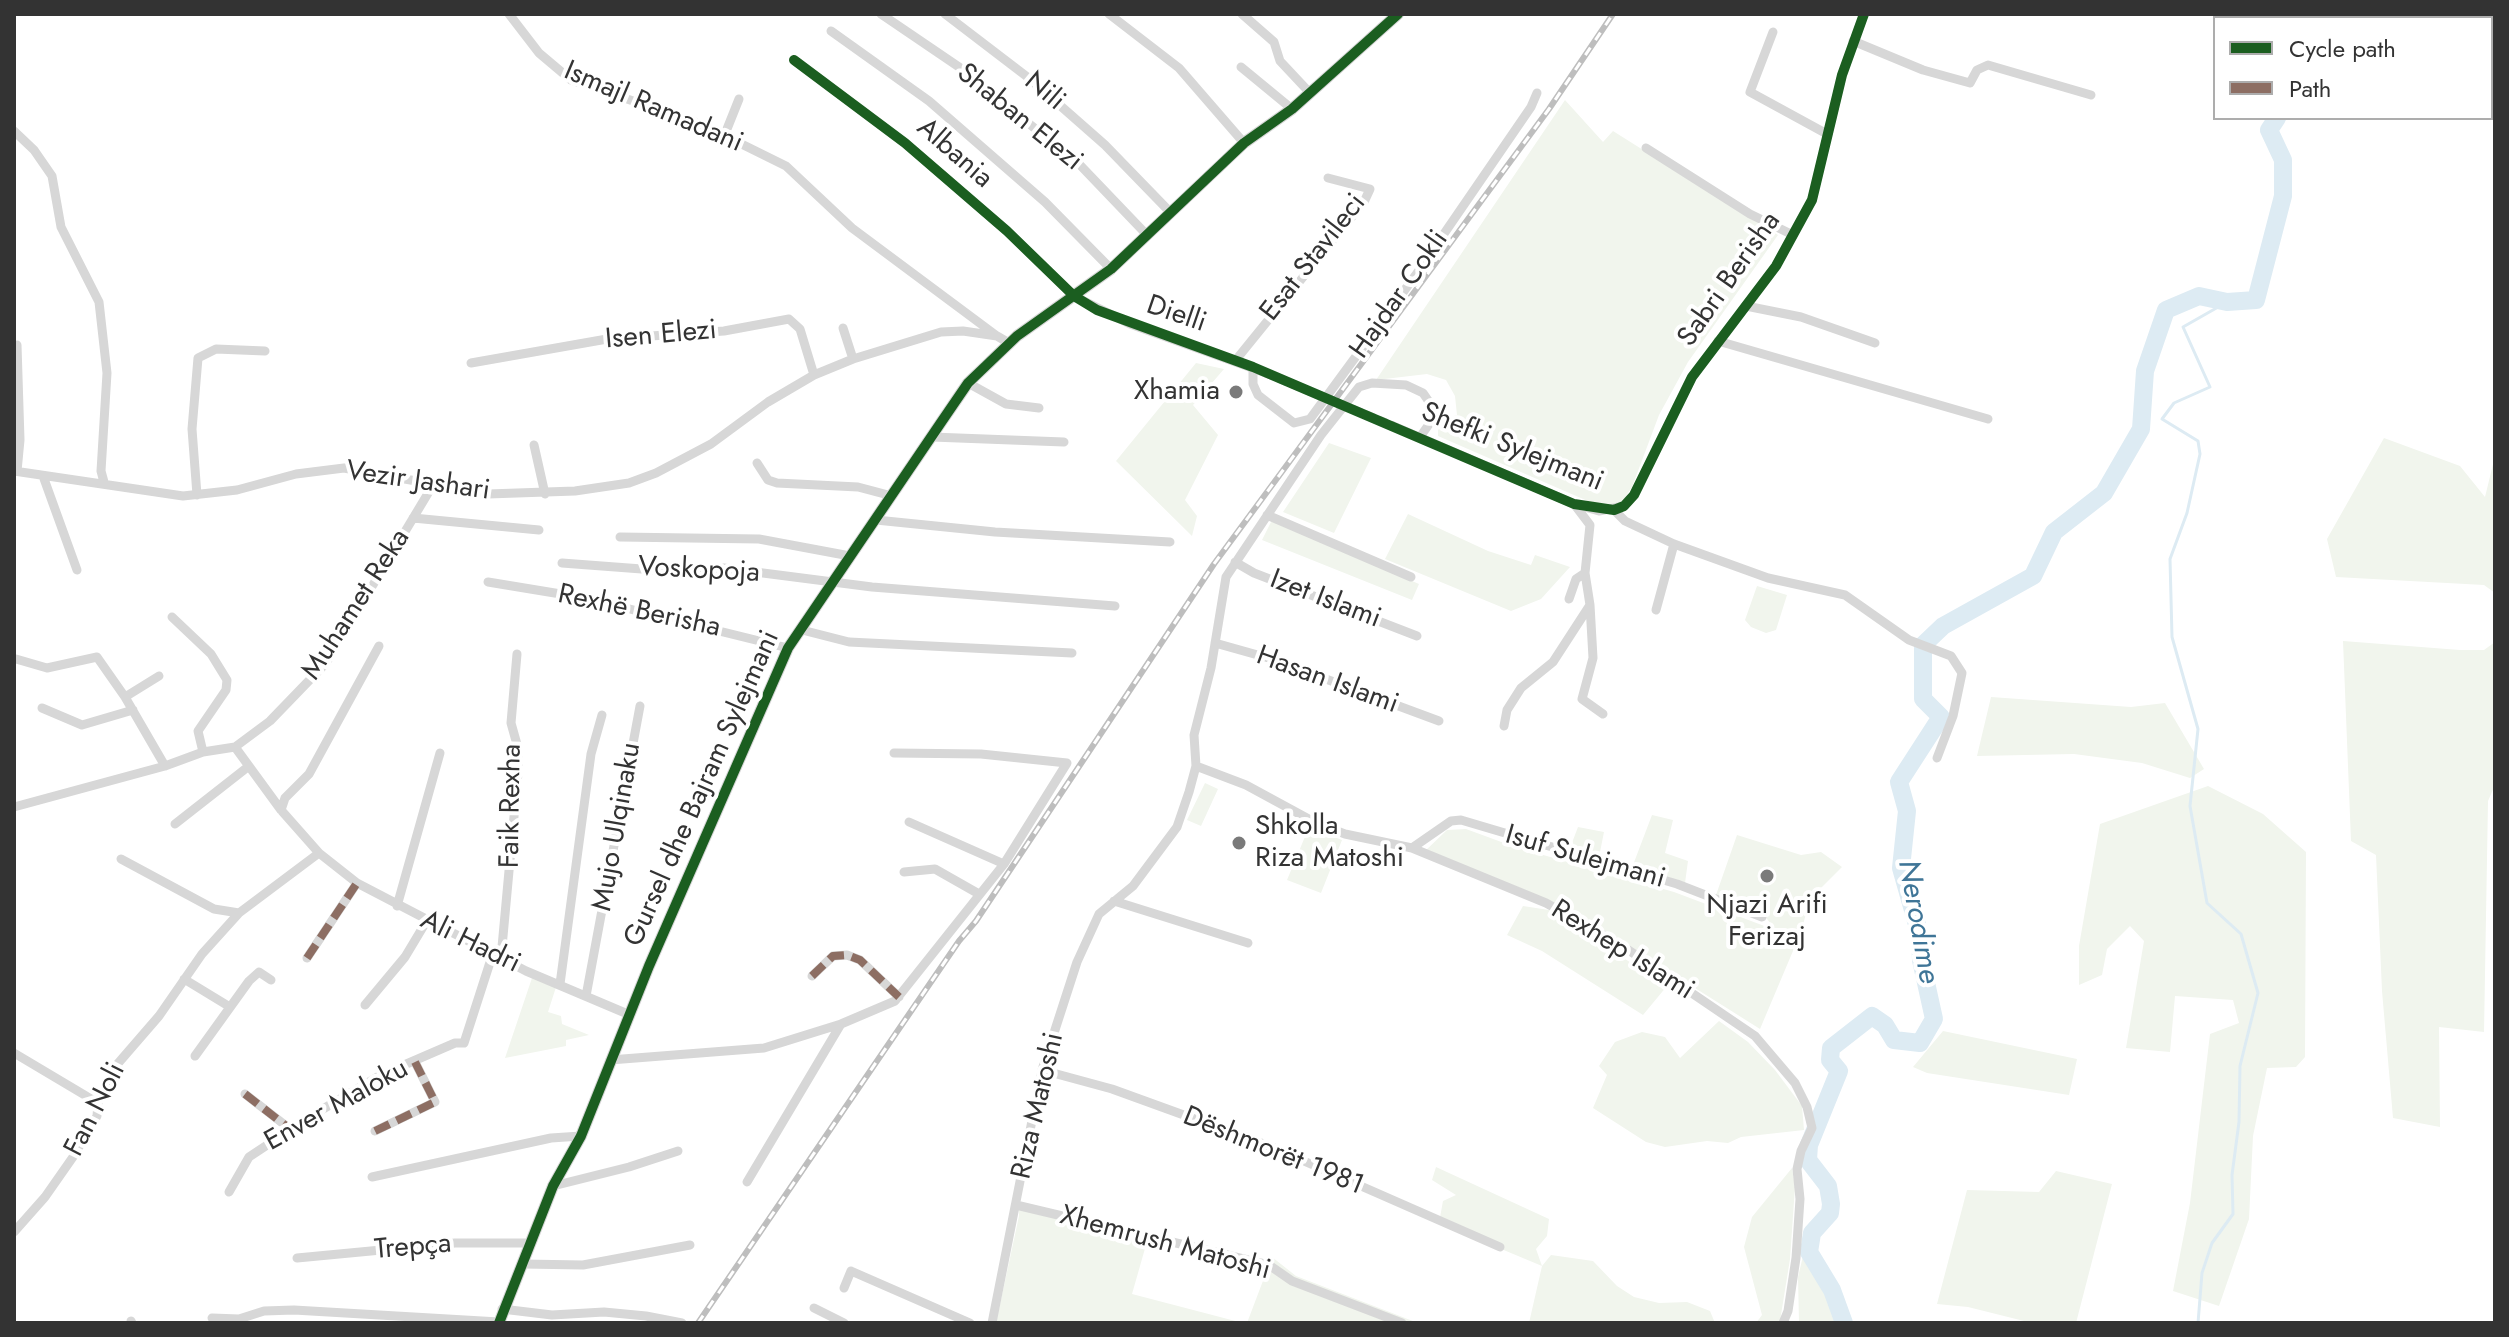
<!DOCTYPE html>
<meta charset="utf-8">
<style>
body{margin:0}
#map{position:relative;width:2509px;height:1337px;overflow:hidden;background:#fff;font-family:Jost,sans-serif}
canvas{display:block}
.frame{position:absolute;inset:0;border:16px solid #333;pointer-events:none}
.legend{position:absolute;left:2213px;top:16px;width:280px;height:104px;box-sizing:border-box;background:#fff;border:2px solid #adadad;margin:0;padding:10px 14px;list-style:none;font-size:24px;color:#333}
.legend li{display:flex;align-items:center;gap:16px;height:40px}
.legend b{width:40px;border:2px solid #adadad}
</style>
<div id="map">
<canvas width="2509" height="1337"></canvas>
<div class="frame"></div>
<ul class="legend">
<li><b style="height:10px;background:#1b5e20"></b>Cycle path</li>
<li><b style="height:10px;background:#8d6e63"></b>Path</li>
</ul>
</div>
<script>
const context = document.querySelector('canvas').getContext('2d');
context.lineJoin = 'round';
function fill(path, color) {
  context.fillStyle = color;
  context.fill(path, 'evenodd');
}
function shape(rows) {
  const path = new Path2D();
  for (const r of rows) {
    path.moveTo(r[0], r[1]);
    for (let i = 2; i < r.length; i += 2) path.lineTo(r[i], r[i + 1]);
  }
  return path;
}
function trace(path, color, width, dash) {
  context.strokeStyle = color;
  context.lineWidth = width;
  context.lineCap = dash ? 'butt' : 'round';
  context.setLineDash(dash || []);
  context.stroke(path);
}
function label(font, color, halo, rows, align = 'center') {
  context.font = font + ' Jost,sans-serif';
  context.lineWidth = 8;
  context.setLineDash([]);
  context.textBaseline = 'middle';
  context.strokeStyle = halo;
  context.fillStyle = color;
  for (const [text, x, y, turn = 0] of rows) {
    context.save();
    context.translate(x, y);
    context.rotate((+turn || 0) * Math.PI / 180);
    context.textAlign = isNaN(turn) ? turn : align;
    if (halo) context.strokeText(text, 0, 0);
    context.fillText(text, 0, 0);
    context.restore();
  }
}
fill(shape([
 [1565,100,1603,142,1613,131,1778,235,1688,362,1659,415,1632,487,1620,505,1590,502,1438,436,1438,421,1457,415,1455,396,1446,380,1427,374,1376,380],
 [1196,363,1224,369,1193,405,1218,435,1185,500,1197,516,1192,536,1116,461],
 [2384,438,2460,466,2485,497,2495,456,2495,593,2484,585,2336,577,2327,539],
 [1329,443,1371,458,1334,533,1283,512],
 [1408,514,1488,551,1531,565,1535,555,1570,567,1541,599,1511,611,1385,559],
 [1272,520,1419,584,1412,600,1262,540],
 [1757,586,1787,595,1776,630,1766,633,1751,627,1745,620],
 [2343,641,2460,650,2484,650,2495,642,2495,785,2488,801,2484,1032,2439,1027,2440,1127,2393,1118,2382,991,2376,855,2351,841],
 [1991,697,2131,707,2165,703,2204,769,2190,778,2142,763,2074,754,1977,756],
 [1205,783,1218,789,1201,826,1187,820],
 [2208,786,2263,814,2306,852,2305,1057,2296,1067,2267,1068,2253,1136,2249,1219,2219,1306,2173,1291,2190,1203,2210,1034,2239,1023,2233,1000,2175,996,2170,1052,2126,1048,2144,941,2130,926,2107,949,2102,975,2079,985,2079,946,2100,824],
 [1652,815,1673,820,1665,853,1688,861,1685,883,1633,865],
 [1309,827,1342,840,1321,893,1287,880],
 [1578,827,1604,832,1599,857,1570,848],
 [1466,829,1515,847,1674,892,1775,930,1765,916,1716,895,1737,835,1801,855,1821,852,1842,867,1810,899,1801,932,1760,1029,1576,913,1424,852,1447,830],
 [1523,906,1549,910,1667,986,1643,1015,1542,951,1507,935],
 [533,975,557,984,548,1012,561,1016,562,1024,589,1035,566,1040,566,1046,505,1058],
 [1719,1021,1748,1042,1775,1070,1802,1106,1804,1130,1741,1137,1728,1143,1707,1141,1665,1147,1646,1142,1593,1108,1607,1075,1599,1066,1615,1042,1642,1032,1665,1037,1680,1058],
 [1943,1031,2077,1059,2069,1095,1927,1073,1913,1067],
 [1436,1167,1549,1219,1547,1236,1536,1249,1542,1266,1551,1255,1593,1261,1617,1286,1634,1297,1659,1303,1687,1302,1710,1311,1715,1323,1529,1323,1542,1266,1439,1223,1443,1201,1456,1195,1432,1180],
 [1792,1168,1795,1187,1790,1259,1780,1321,1756,1323,1762,1315,1744,1247,1752,1217],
 [2056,1171,2112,1184,2076,1323,2032,1323,1968,1307,1937,1304,1967,1190,2039,1192],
 [1019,1203,1150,1231,1132,1294,1243,1323,996,1323,1019,1216],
 [1803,1256,1820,1282,1836,1323,1799,1323,1798,1277],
 [1272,1257,1296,1276,1418,1323,1247,1323]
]), '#f1f5ed');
trace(shape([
 [2198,1323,2202,1273,2212,1243,2233,1214,2232,1175,2239,1122,2240,1066,2258,993,2241,934,2207,903,2190,806,2198,729,2172,637,2170,559,2187,513,2200,454,2198,441,2162,419,2174,403,2210,387,2183,327,2227,302]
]), '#ddebf3', 3);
trace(shape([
 [2387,18,2393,14],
 [2491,20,2495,15],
 [1844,1323,1832,1290,1809,1252,1812,1233,1830,1213,1831,1204,1828,1186,1808,1160,1809,1145,1839,1071,1830,1060,1831,1048,1872,1016,1885,1025,1894,1040,1920,1043,1934,1019,1921,960,1920,935,1901,868,1907,811,1899,782,1941,717,1923,699,1923,645,1943,626,2033,576,2054,532,2104,493,2141,429,2145,371,2166,310,2199,296,2227,302,2256,300,2283,196,2283,160,2269,130,2277,118]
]), '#ddebf3', 18);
trace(shape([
 [1266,373,1393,426]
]), '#d6d6d6', 9, [9, 4.5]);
trace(shape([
 [509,14,539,53,571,80,701,124,786,166,852,228,997,336],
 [881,14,959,67,1080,165,1147,235],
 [945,14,1030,79,1105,145,1170,212],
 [1109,14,1179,68,1244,143],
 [1242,14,1274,42,1280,61,1310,93],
 [831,31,929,101,1045,202,1111,269],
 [1773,32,1750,92,1827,134],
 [1853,41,1923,70,1970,83,1977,70,1988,65,2091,95],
 [794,60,905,143,1007,231,1074,296,1130,324,1266,373],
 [1241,67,1292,109],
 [14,131,34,150,52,176,61,227,99,302,107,373,101,471,104,482],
 [725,134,739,99],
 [1646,148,1750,214,1793,235],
 [1746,306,1801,317,1875,343],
 [843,328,853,359],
 [1718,341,1988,419],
 [1235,361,1364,202,1370,189,1328,178],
 [471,363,607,339,724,331,789,319,800,329,814,375],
 [1253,367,1253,384,1258,395,1294,423,1310,419,1415,276,1531,107,1537,93],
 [968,383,1006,404,1039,408],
 [1393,426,1574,504,1599,511,1624,506,1634,495,1692,377,1776,266,1812,200,1842,75,1864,14],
 [932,437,1064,442],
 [534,445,545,494],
 [757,463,768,480,777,483,858,487,892,496],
 [14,471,183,496,237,490,296,474,344,468,488,494,575,491,629,483,656,473,711,444,768,402,814,375,853,359,941,332,963,331,997,336,1009,343],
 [17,471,20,440,17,345],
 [43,476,77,570],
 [197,495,192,429,198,358,216,349,265,351],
 [1614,510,1625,521,1674,544,1768,578,1845,595,1909,640,1951,656,1962,673,1953,716,1937,758],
 [1267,515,1411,577],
 [413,518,539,530],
 [876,520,995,532,1170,542],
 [620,537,759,539,850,556],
 [1235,562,1254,573,1417,636],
 [562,563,655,570,724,568,872,587,1115,606],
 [488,582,585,598,788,648],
 [1569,599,1576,579,1585,573],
 [1590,605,1593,658,1582,699,1603,714],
 [1656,610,1674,544],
 [172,617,211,654,227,680,226,690,198,731,203,752],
 [802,630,849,642,1072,653],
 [1215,643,1272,659,1439,721],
 [16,659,47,668,97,657,125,697,165,766],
 [125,697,159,676],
 [42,708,82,725,133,710],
 [1504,726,1507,710,1521,688,1553,662,1590,605,1585,573,1590,525,1574,504],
 [235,747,281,810,319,853,357,883,526,971,630,1015],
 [235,747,270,721,326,663,433,485],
 [1196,766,1246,785,1316,823,1345,834,1412,848,1546,903,1621,945,1755,1036,1795,1083,1807,1107,1812,1128,1801,1151,1797,1169,1800,1199,1796,1258,1788,1311,1783,1323],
 [14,807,165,766,203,752,235,747],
 [281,810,285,798,309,774,379,646],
 [909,822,1004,864],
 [175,824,249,766],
 [1412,848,1451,821,1461,820,1677,884,1762,917],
 [121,859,214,909,239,913],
 [904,872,935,869,979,894],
 [1114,901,1248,943],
 [397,906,440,753],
 [307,958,357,883],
 [501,958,518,773,518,748,511,723,517,654],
 [812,976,833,956,847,955,860,960,899,997],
 [184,979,230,1007],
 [560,984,591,754,602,715],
 [586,996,640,706],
 [365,1005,405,957,426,922],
 [14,1053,98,1103],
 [195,1056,249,981,259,972,271,980],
 [610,1060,764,1048,841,1024,895,1001,1004,864,1067,763,981,754,894,753],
 [1042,1070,1112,1089,1272,1147,1500,1247],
 [245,1094,290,1129],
 [375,1131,435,1102,415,1062],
 [372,1177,551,1138,581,1136],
 [747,1182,841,1024],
 [553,1186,629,1167,678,1151],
 [229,1192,249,1157,311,1116,381,1075,455,1043,464,1043,493,953],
 [1016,1205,1269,1265,1292,1281,1402,1323],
 [14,1232,45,1197,73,1157,97,1116,98,1103,114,1068,159,1016,202,954,239,913,319,853],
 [297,1258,455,1243,530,1243],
 [523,1264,583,1265,690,1245],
 [844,1288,851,1271,970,1323],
 [814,1308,844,1323],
 [502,1309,552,1315,604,1312,646,1316,682,1323],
 [212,1318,239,1319,264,1311,294,1310,499,1322],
 [131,1321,132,1323],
 [992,1323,1042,1070,1077,962,1099,914,1133,886,1177,827,1189,792,1196,766,1194,735,1211,668,1226,577,1321,435,1359,387,1372,383,1406,385,1423,393,1434,409,1432,420,1420,437]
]), '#d7d7d7', 9);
trace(shape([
 [499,1323,553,1186,581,1136,649,966,788,648,942,421,968,383,1017,336,1111,269,1244,143,1292,109,1398,14]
]), '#d7d7d7', 12);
const rail = shape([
 [698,1323,959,941,976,921,1214,564,1549,109,1613,14]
]);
trace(rail, '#bebebe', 6);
trace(rail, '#fff', 3, [9]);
trace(shape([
 [307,958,357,883],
 [812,976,833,956,847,955,860,960,899,997],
 [245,1094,290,1129],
 [375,1131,435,1102,415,1062]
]), '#8d6e63', 8, [16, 8]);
trace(shape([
 [794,60,905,143,1007,231,1074,296,1097,310,1253,367,1574,504,1614,510,1624,506,1634,495,1692,377,1776,266,1812,200,1842,75,1864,14],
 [499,1323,553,1186,581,1136,649,966,788,648,942,421,968,383,1017,336,1111,269,1244,143,1292,109,1398,14]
]), '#1b5e20', 10);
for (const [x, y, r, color] of [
 [1236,392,8,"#7a7a7a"],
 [1239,843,8,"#7a7a7a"],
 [1767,876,8,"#7a7a7a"]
]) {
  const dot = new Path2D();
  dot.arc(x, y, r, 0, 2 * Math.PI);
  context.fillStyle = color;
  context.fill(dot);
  trace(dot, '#fff', 3);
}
label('28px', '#333', '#fff', [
 ["Nili",1044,92,40],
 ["Ismajl Ramadani",653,108,23],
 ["Shaban Elezi",1019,118,39],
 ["Albania",954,154,41],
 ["Esat Stavileci",1314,258,-52],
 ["Sabri Berisha",1730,280,-55],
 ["Hajdar Cokli",1400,295,-55],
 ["Dielli",1176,315,19],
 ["Isen Elezi",661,336,-5],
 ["Shefki Sylejmani",1512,448,22],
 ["Vezir Jashari",418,482,8],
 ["Voskopoja",699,571,3],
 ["Izet Islami",1325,600,21],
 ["Muhamet Reka",357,605,-57],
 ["Rexhë Berisha",639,612,12],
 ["Hasan Islami",1327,681,20],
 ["Gursel dhe Bajram Sylejmani",703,789,-66],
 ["Faik Rexha",512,806,-89],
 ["Mujo Ulqinaku",618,827,-80],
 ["Isuf Sulejmani",1585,858,16],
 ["Ali Hadri",470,943,26],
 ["Rexhep Islami",1622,951,32],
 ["Enver Maloku",337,1106,-29],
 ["Riza Matoshi",1039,1106,-77],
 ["Fan Noli",96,1110,-63],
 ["Dëshmorët 1981",1273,1152,22],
 ["Xhemrush Matoshi",1165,1244,15],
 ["Trepça",413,1248,-5]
]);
label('28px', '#333', '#fff', [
 ["Xhamia",1220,392],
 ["Shkolla",1255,827,"left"],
 ["Riza Matoshi",1255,859,"left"],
 ["Njazi Arifi",1767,906,"center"],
 ["Ferizaj",1767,938,"center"]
], 'right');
label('italic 30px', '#3f7597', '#fff', [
 ["Nerodime",1917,922,80]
]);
</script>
